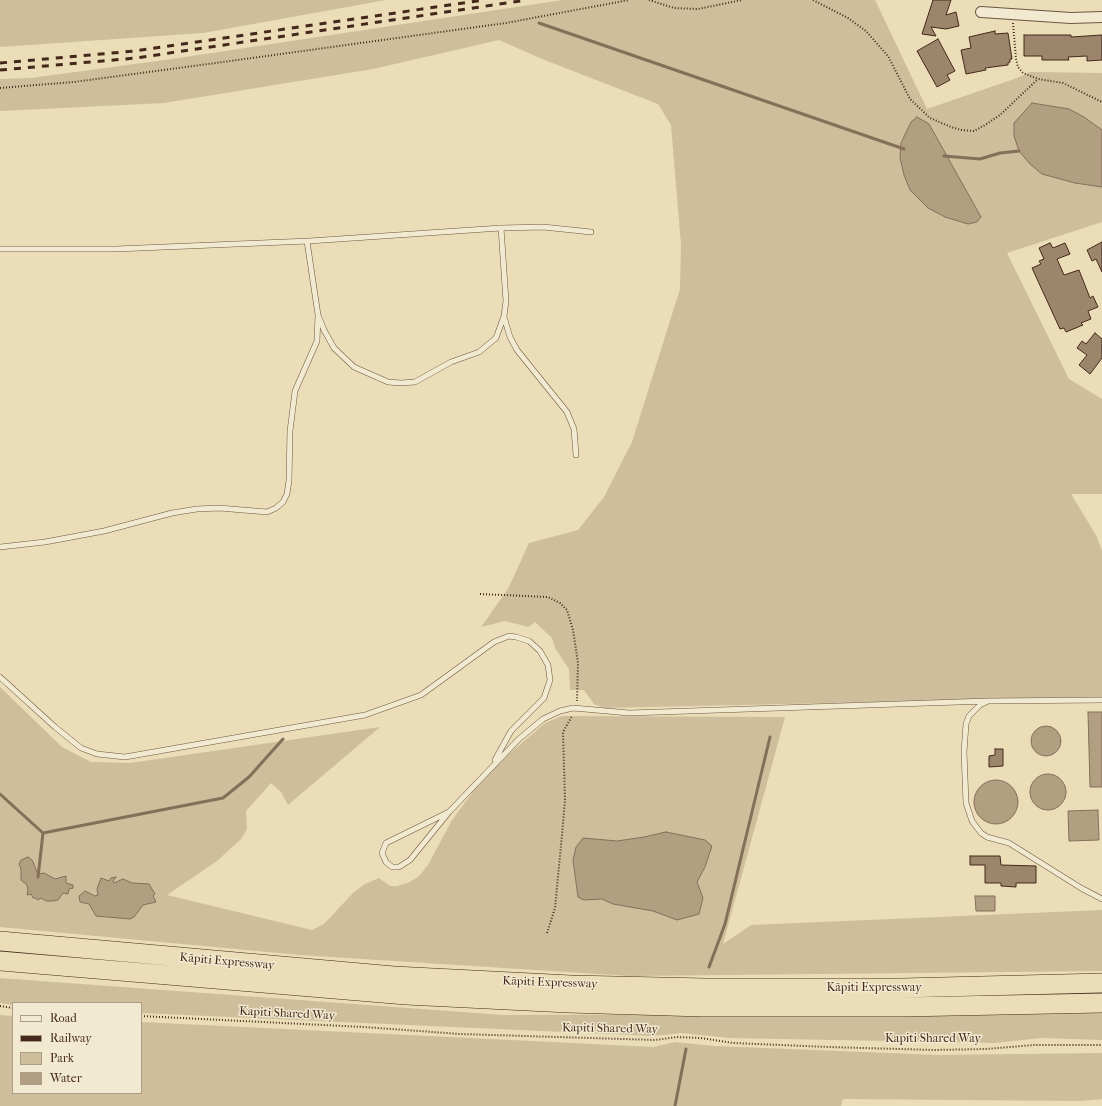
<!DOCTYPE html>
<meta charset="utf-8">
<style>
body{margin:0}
#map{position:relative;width:1102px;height:1106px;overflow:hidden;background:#eaddb7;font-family:"IM FELL French Canon",serif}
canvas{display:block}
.legend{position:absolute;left:12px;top:1002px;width:130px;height:92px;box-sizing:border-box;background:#f1e9d0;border:1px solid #ac9c88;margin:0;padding:5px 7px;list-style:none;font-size:12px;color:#45281b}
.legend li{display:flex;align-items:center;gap:8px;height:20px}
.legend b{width:20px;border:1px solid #ac9c88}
</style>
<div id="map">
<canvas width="1102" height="1106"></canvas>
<ul class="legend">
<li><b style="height:5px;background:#f1e9d0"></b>Road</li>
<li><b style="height:5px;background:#45281b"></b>Railway</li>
<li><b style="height:11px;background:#cebe9c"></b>Park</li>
<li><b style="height:11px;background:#b29f82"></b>Water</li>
</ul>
</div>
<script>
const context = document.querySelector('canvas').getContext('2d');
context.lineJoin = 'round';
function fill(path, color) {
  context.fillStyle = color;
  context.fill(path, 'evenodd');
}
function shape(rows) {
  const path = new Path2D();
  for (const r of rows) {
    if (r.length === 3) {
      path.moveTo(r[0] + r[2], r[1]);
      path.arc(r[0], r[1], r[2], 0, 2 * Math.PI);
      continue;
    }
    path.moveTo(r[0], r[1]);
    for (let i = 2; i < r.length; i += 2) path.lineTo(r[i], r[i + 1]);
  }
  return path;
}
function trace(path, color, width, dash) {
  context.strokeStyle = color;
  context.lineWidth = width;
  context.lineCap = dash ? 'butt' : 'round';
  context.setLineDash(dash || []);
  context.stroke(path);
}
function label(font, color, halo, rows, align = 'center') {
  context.font = font + ' "IM FELL French Canon",serif';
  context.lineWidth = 3;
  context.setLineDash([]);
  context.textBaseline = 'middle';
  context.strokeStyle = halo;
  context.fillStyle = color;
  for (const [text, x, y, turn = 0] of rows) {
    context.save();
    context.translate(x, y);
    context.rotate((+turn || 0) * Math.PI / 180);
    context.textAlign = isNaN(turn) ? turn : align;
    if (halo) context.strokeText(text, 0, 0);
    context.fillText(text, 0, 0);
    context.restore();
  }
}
fill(shape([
 [0,0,386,0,203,33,0,47],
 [563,0,875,0,927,109,1017,78,1030,72,1102,73,1102,222,1007,253,1069,379,1102,399,1102,494,1071,494,1097,537,1102,551,1102,697,604,708,594,704,584,690,570,690,569,669,555,648,552,638,535,622,529,627,505,621,481,627,508,589,529,543,578,530,604,497,632,442,680,289,681,244,671,125,658,104,542,59,499,40,373,69,164,103,0,111,0,79,31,78,172,59],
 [0,687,62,747,91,762,130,763,380,727,288,805,281,792,271,783,246,811,247,829,241,839,217,861,167,895,312,930,324,924,353,893,365,884,379,878,390,886,397,886,410,882,419,876,428,865,452,820,476,788,509,754,545,723,562,716,785,717,723,944,751,925,1102,910,1102,971,630,976,300,955,0,927],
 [0,978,503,1015,1102,1013,1102,1040,1042,1038,994,1043,730,1038,681,1033,654,1036,141,1013,141,1003,13,1003,13,1005,0,1003],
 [0,1015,13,1016,13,1093,141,1093,141,1022,654,1047,675,1042,714,1046,938,1055,1102,1053,1102,1099,1081,1101,843,1099,841,1106,0,1106]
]), '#cebe9c');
const water = shape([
 [1032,103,1069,109,1084,117,1102,130,1102,187,1075,183,1042,174,1030,164,1019,151,1014,136,1014,123,1032,103],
 [917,117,929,124,981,217,977,222,968,224,945,217,928,208,910,190,904,175,900,158,901,143,911,122,917,117],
 [1088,712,1102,712,1102,787,1090,787,1088,712],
 [1046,741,15],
 [1048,792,18],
 [996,802,22],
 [1098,810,1099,840,1069,841,1068,811,1098,810],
 [666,832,705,840,712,846,705,867,697,882,703,898,699,914,677,920,653,911,613,904,602,899,584,900,578,897,573,860,576,847,583,838,617,841,644,837,666,832],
 [28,857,32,860,38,874,44,873,55,879,66,876,66,883,73,885,73,888,69,889,68,894,63,893,58,900,53,901,46,901,41,898,38,900,35,898,33,898,31,894,27,895,28,890,27,885,21,880,21,869,19,864,21,860,28,857],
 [116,877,113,881,114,883,123,879,132,883,149,884,155,894,153,896,156,902,143,905,134,917,130,919,96,916,89,904,80,902,79,896,85,891,95,896,98,895,97,889,101,878,109,881,111,878,116,877],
 [975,896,995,896,995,911,976,911,975,896]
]);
fill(water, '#b29f82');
trace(water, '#866f59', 1);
trace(shape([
 [539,23,904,149],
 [944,156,980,159,1000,153,1019,151],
 [0,794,43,833],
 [43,833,223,798,249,777,283,739],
 [38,877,43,833],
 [709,967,725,924,770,737],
 [675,1106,686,1049]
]), '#866f59', 3);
const building = shape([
 [933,0,951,0,946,15,956,12,959,26,946,29,931,27,936,36,922,34,933,0],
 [995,31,995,34,1008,33,1012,59,1010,59,1010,62,1008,63,1008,65,985,68,986,70,966,74,961,50,971,48,969,37,995,31],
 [1024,35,1071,35,1071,37,1102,35,1102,60,1087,61,1087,56,1068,57,1069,60,1042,60,1042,56,1024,56,1024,35],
 [938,39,955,71,947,75,950,80,937,87,917,51,938,39],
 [1102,242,1102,272,1096,259,1092,261,1087,250,1102,242],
 [1050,243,1053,248,1065,243,1070,254,1057,259,1064,275,1079,270,1090,298,1093,296,1098,307,1088,311,1091,319,1081,323,1083,325,1066,332,1064,328,1060,329,1032,268,1041,264,1039,261,1044,259,1039,248,1050,243],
 [1095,333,1102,339,1102,358,1090,374,1079,365,1087,355,1077,348,1082,341,1086,344,1095,333],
 [995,749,1003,749,1003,766,989,767,989,756,995,755,995,749],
 [970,856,1000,856,1001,865,1036,866,1036,883,1016,883,1016,887,1001,886,1001,883,985,883,985,865,970,865,970,856]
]);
fill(building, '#9b866c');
trace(building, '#45281b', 1);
const lane = shape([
 [307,241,318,315,324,330,334,348,354,367,388,382,401,383,415,382,451,362,479,352,496,338,504,316,506,301,501,228],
 [0,249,116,249,309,241,501,228,543,227,591,232],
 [504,317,510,337,517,350,567,412,574,429,576,455],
 [0,547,45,542,104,531,172,513,197,509,219,508,267,512,276,508,283,502,287,494,289,480,290,431,295,391,317,341,318,315],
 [0,677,55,727,81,748,97,754,125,757,365,715,421,695,494,642,509,636,516,637,529,641,540,651,548,665,550,680,544,698,511,731,495,760],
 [1102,700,988,701,980,705,969,716,966,724,964,752,966,803,972,821,981,833,987,837,1009,843,1081,888,1102,899],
 [449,812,386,843,382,853,386,862,392,867,399,867,410,860,449,812,519,739,543,719,560,711,573,708,629,713,988,701]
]);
const street = shape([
 [981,12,1071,18,1102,17]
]);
const highway = shape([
 [0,941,394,976,571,985,706,988,901,988,1102,983],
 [0,961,406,995,568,1003,703,1007,903,1007,1102,1003]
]);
trace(lane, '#6e5542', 6);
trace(street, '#6e5542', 12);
trace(highway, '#45281b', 20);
trace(shape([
 [649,0,674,8,698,9,742,0],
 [813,0,848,18,866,31,888,56,910,99,930,118,951,127,961,130,974,131,985,125,1000,115,1038,79],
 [1013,23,1016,59,1018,67,1023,73,1038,79,1063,83,1102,102],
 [0,88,74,82,223,62,506,23,629,0],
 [480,594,548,597,560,603,567,610,573,630,578,663,577,701],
 [547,933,555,908,562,835,565,800,563,732,572,716],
 [0,1006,13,1008],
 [141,1016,364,1027,460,1034,655,1040,677,1037,701,1038,733,1043,829,1047,934,1050,986,1049,1033,1045,1102,1045]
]), '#45281b', 2, [1, 2]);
trace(lane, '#f1e9d0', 5);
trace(street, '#f1e9d0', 10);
trace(highway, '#eaddb7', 19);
trace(shape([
 [0,63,135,51,484,0],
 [0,70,136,58,527,0]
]), '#45281b', 3, [7, 7]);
label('12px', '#45281b', '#f1e9d0', [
 ["Kāpiti Expressway",227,962,5],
 ["Kāpiti Expressway",550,983,2],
 ["Kāpiti Expressway",874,988],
 ["Kapiti Shared Way",287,1014,3],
 ["Kapiti Shared Way",610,1029,1],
 ["Kapiti Shared Way",933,1039]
]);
</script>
